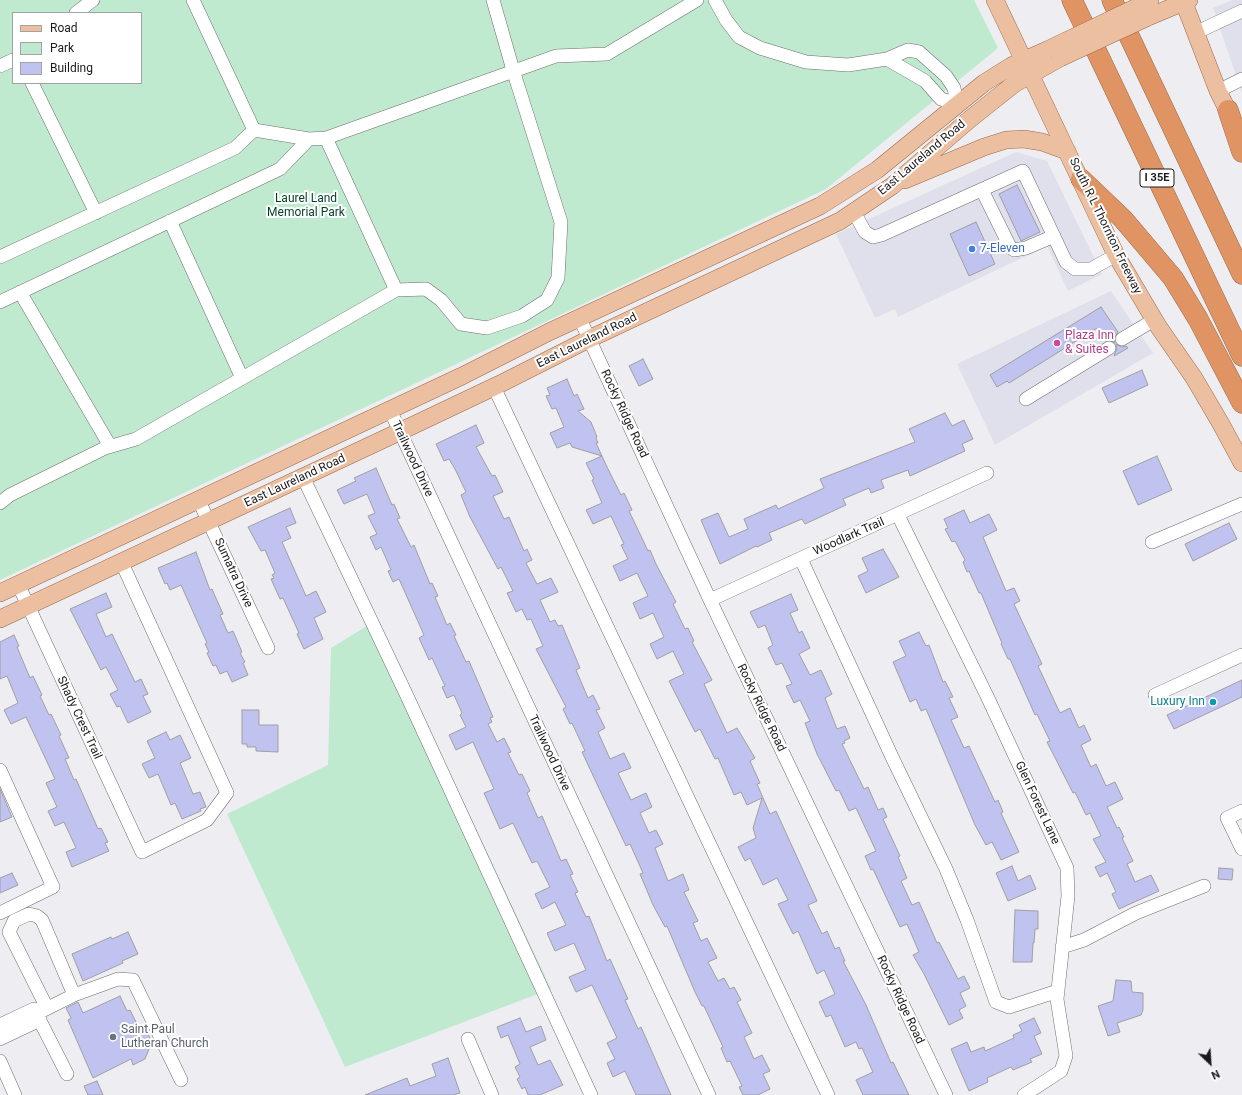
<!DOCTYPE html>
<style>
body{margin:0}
#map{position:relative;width:1242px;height:1095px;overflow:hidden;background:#eeeef2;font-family:Roboto,sans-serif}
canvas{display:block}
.legend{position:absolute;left:12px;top:12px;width:130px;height:72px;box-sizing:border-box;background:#fff;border:1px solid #a3a3a4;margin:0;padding:5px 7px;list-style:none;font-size:12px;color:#1a1a1b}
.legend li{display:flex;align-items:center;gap:8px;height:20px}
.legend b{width:20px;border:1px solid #a3a3a4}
.north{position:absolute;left:1190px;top:1043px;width:40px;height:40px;-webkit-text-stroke:3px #fff;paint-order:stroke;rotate:155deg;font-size:11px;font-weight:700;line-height:16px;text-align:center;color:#1a1a1b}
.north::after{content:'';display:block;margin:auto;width:14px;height:18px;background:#1a1a1b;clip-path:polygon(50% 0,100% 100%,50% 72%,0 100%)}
</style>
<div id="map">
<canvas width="1242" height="1095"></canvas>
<ul class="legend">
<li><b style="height:5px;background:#ecbfa1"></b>Road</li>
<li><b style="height:11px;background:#c0ead0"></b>Park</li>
<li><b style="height:11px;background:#c0c2f0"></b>Building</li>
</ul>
<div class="north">N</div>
</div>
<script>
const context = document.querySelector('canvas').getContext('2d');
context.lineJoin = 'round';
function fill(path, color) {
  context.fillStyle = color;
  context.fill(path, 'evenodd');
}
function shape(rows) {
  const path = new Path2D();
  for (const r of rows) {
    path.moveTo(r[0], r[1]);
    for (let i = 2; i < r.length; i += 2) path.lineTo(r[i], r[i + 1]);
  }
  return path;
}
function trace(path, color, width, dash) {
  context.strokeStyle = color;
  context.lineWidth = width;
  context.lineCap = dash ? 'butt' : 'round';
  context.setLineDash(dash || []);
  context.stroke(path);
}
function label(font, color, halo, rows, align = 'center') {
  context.font = font + ' Roboto,sans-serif';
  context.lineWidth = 4;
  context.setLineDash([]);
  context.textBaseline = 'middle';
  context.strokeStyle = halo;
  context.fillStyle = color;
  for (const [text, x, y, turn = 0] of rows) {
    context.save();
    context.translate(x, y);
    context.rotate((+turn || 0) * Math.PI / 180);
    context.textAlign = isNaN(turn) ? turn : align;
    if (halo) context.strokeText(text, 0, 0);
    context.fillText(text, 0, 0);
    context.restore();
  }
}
fill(shape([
 [1232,0,1242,0,1242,93,1213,8],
 [1016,152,1047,161,1102,274,1068,291,1047,246,898,317,895,309,875,318,836,234],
 [1111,291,1153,353,995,445,957,364]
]), '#dfe0eb');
fill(shape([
 [0,0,974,0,998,48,826,189,0,580],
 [13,13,141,13,141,83,13,83],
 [378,619,551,989,345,1067,227,814,328,765,331,648]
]), '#c0ead0');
const building = shape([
 [1017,185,1040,232,1021,241,999,194,1017,185],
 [976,222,995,264,969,276,950,234,976,222],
 [1101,307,1118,332,1114,339,1115,343,1109,340,1105,341,1097,328,1009,383,1007,381,997,387,990,375,1101,307],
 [1116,344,1122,347,1126,346,1128,348,1114,356,1117,348,1116,344],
 [643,359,653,379,639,386,629,366,643,359],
 [1142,370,1148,385,1109,403,1102,388,1142,370],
 [567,379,574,396,577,394,584,409,578,411,591,422,597,437,596,438,598,443,596,443,607,467,621,495,624,493,632,510,629,511,641,536,648,551,650,550,656,564,676,602,673,604,685,629,688,628,694,641,692,642,712,680,704,684,727,733,737,728,755,758,750,761,760,783,757,784,770,814,776,811,817,901,808,905,822,934,827,931,835,949,839,947,845,961,843,961,866,1005,891,1063,893,1062,909,1095,863,1095,856,1080,873,1072,862,1048,859,1049,856,1042,845,1047,831,1015,826,1017,819,1002,835,994,824,970,817,974,798,931,793,934,778,904,788,900,777,878,763,885,750,858,745,861,738,847,756,838,753,828,762,798,747,805,741,792,734,795,718,758,715,759,700,729,695,732,669,681,684,674,673,651,657,659,650,644,664,637,653,613,640,619,633,603,648,596,637,573,620,581,613,566,628,559,621,545,624,544,611,516,593,524,586,510,602,503,592,480,594,479,586,463,602,456,572,447,570,443,557,448,550,433,564,427,556,408,552,409,546,396,550,395,547,388,567,379],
 [945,413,952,426,964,420,973,439,962,444,965,451,910,476,908,470,881,480,884,488,871,493,869,488,843,499,846,505,805,524,802,519,769,533,772,540,757,547,756,546,720,564,701,520,718,513,729,537,748,529,744,519,776,505,778,509,824,488,820,479,915,442,909,429,945,413],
 [476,425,484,443,476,447,492,476,495,475,503,492,493,496,504,519,509,517,524,551,527,549,532,560,526,563,537,584,551,578,558,592,540,600,550,622,555,620,558,626,562,625,580,668,576,670,588,698,593,695,600,709,596,710,605,728,598,732,610,759,624,753,631,768,618,773,631,800,646,793,652,807,640,813,649,833,656,830,663,844,655,848,668,881,683,874,689,890,684,892,698,921,693,923,701,941,707,938,717,958,708,962,718,981,724,978,730,989,734,987,741,1000,737,1002,752,1033,744,1037,754,1059,762,1055,770,1071,763,1074,770,1089,758,1095,743,1095,739,1087,742,1086,730,1061,727,1062,721,1048,723,1047,704,1006,702,1006,695,992,667,926,665,927,653,905,640,874,643,873,630,844,626,846,582,752,585,751,572,723,570,724,563,709,566,707,536,649,543,646,531,619,527,620,522,609,516,612,507,593,513,591,501,567,498,569,470,517,461,495,466,492,455,469,449,459,444,461,436,444,476,425],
 [1157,456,1172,490,1138,505,1123,471,1157,456],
 [376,468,392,505,394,504,400,518,397,519,411,547,414,545,430,584,432,583,438,596,435,597,447,625,450,623,456,635,454,636,466,662,469,661,493,717,490,718,492,722,488,724,497,742,504,738,511,752,508,753,519,775,522,774,530,791,527,793,538,818,542,816,561,861,566,859,573,874,570,875,578,892,575,893,586,917,589,916,607,961,610,959,628,999,625,1000,638,1029,641,1027,671,1095,636,1095,625,1071,613,1077,607,1063,615,1059,607,1043,617,1038,592,985,576,992,569,977,586,970,574,943,555,951,547,933,566,925,555,902,542,909,535,894,550,887,537,861,532,863,513,823,500,829,484,793,494,789,473,742,456,750,449,735,466,727,460,715,462,713,454,695,447,698,442,687,445,686,432,658,429,660,419,638,424,635,399,579,393,582,388,571,391,570,381,547,376,550,370,537,377,534,368,516,375,513,367,494,344,504,337,490,356,481,354,478,376,468],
 [290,508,296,523,286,527,291,538,282,542,306,596,316,591,326,612,314,618,323,639,304,649,297,634,299,633,283,598,280,599,271,579,274,578,272,575,275,573,265,550,261,551,248,527,290,508],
 [964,510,970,523,989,514,997,530,983,537,1006,591,1014,588,1020,601,1014,604,1042,664,1038,666,1060,713,1070,708,1079,728,1084,725,1091,740,1081,745,1091,767,1096,764,1106,786,1115,782,1123,799,1107,807,1117,828,1119,827,1124,837,1122,838,1133,861,1127,864,1135,882,1151,875,1159,891,1119,909,1112,894,1116,892,1107,873,1100,877,1095,867,1106,862,1093,839,1101,836,1090,813,1086,815,1075,792,1073,793,1047,742,1050,741,1037,714,1035,715,1010,659,1008,659,1001,644,1002,643,981,593,979,593,969,571,967,572,963,562,965,560,955,541,952,542,945,529,948,528,944,519,964,510],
 [1229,523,1237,539,1193,561,1185,544,1229,523],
 [883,549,899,577,866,593,858,576,868,571,862,558,883,549],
 [196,552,210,590,212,589,223,614,220,615,228,633,233,631,242,652,240,653,245,662,243,663,248,675,232,682,227,671,220,674,216,665,213,666,207,653,209,652,205,644,207,643,181,585,170,590,167,583,165,584,158,568,196,552],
 [106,593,112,607,96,614,106,637,112,634,135,682,141,679,148,694,143,696,151,712,128,723,120,706,117,707,110,694,118,690,106,667,101,670,70,609,106,593],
 [791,594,798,610,790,613,799,633,802,631,810,648,799,654,810,675,821,670,832,694,825,698,837,729,845,726,850,738,844,741,845,743,842,744,864,789,868,787,878,810,883,808,887,817,883,819,900,856,898,857,907,878,901,881,912,905,919,902,937,943,939,942,958,979,964,976,970,988,960,993,966,1006,959,1010,963,1018,949,1025,924,974,913,955,919,952,907,924,900,927,873,869,871,870,865,856,876,851,856,808,849,811,839,790,836,791,817,754,805,723,810,721,800,700,794,703,786,686,792,684,782,663,776,665,768,648,773,645,765,625,758,628,750,612,791,594],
 [919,632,926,646,929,645,943,682,945,681,953,697,949,698,958,717,951,720,964,748,969,746,995,802,998,800,1003,812,1001,813,1019,852,1001,860,992,842,986,845,975,825,926,709,921,711,916,699,910,702,893,662,906,656,899,641,919,632],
 [14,635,19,646,17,647,30,678,33,676,42,695,40,696,49,715,51,714,61,735,59,736,69,758,65,759,74,780,76,779,95,822,98,829,101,828,108,842,105,843,109,851,72,867,66,852,76,848,64,822,55,826,48,811,57,807,46,783,55,779,26,717,11,724,4,710,18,703,7,676,0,679,0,642,14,635],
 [1242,680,1242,697,1174,729,1167,715,1242,680],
 [242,710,259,710,259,725,278,725,278,752,256,751,256,747,247,747,247,744,242,744,242,710],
 [166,732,170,740,180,735,191,758,180,763,193,794,200,792,206,807,200,809,201,811,182,819,175,803,171,805,158,774,149,778,142,764,155,758,147,741,166,732],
 [0,789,12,817,0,822,0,789],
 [1012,866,1018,881,1030,875,1036,889,1008,901,996,873,1012,866],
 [1219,868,1233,869,1232,880,1218,879,1219,868],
 [12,873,18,885,0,893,0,878,12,873],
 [1015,910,1038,911,1038,929,1035,929,1034,943,1033,943,1032,962,1013,962,1015,910],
 [128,932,138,954,122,961,123,963,83,981,72,954,111,937,112,939,128,932],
 [1116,980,1131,981,1132,992,1143,993,1143,1010,1141,1015,1117,1023,1120,1032,1108,1036,1098,1006,1113,1001,1116,980],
 [120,996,127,1011,130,1010,141,1032,146,1030,152,1042,145,1059,133,1065,131,1059,93,1078,68,1020,71,1018,66,1008,78,1002,83,1013,120,996],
 [520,1018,526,1032,541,1026,546,1040,530,1047,538,1065,550,1060,563,1085,540,1095,528,1095,525,1087,522,1089,517,1079,520,1077,515,1067,520,1064,508,1035,501,1038,497,1027,520,1018],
 [1034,1018,1041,1033,1034,1036,1042,1054,1030,1059,1032,1062,1013,1070,1011,1067,987,1078,988,1082,969,1091,951,1049,967,1042,971,1052,984,1047,985,1051,1014,1038,1013,1035,1022,1031,1019,1025,1034,1018],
 [448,1058,460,1093,453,1095,365,1095,407,1078,410,1086,436,1076,432,1064,448,1058],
 [97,1081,103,1095,88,1095,84,1086,97,1081]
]);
fill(building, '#c0c2f0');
trace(building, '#9f9fa2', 1);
const minor = shape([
 [193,0,254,130,309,139],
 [715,0,726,20,739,37,760,48,806,62,848,65,887,59,908,50,919,52,946,76,954,88,957,104,941,99,925,81,887,59],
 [76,13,93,0],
 [1195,33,1242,11],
 [0,66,13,60],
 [32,83,96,213],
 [1218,91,1242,79],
 [982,190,1010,247,1014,250,1026,248,1054,236],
 [854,212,865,232,873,237,881,235,1023,171,1066,262,1075,269,1091,269,1116,255],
 [170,221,242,378],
 [0,257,235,148,254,130],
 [396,290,426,289,441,300,461,324,487,328,522,316,547,300,558,278,561,222,513,70,493,0],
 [20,292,110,446],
 [0,302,280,169,309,139,326,138,556,56,607,54,697,0],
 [580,319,710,600,946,1095],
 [1122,339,1154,320],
 [494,387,828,1095],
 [1026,399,1109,348],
 [390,410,709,1095],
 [303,477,407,696,591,1095],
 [198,499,268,648],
 [0,503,10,495,105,448,136,439,396,290,326,138],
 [898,515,987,696,1067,868,1068,896,1057,999,1066,1056,1061,1071,1024,1095],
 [1152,542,1242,504],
 [801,559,892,757,946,869,967,920,996,1002,1009,1007,1058,991],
 [18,584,142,852,207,820,227,793,121,561],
 [710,600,987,473],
 [1155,695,1242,655],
 [0,770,53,887,0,913],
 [1242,811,1227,818,1242,849],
 [1062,947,1084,940,1136,913,1204,886],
 [47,1008,9,932,14,921,29,914,37,916,42,920,74,995],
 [36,1014,74,995,118,979,133,980,181,1080],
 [0,1025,34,1009,67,1074],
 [0,1039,40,1020],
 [468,1039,492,1095],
 [0,1061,15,1095]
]);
const major = shape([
 [995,0,1116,255,1158,326,1194,378,1221,424,1242,463],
 [1183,0,1218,91,1234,123],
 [1139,6,1150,0],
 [1146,18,1189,0],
 [905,180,984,147,1006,140,1024,139,1042,142,1067,151],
 [0,593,462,376,549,332,820,206,877,170,984,83,1011,66,1047,50],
 [0,619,399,432,498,385,589,339,840,221,892,186,970,119,1014,84,1060,58]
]);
const highway = shape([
 [1072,0,1242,356],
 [1112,0,1242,274],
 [1228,110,1242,152],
 [1081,179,1123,219,1173,278,1198,319,1242,403]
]);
trace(minor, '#6e6e71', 14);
trace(major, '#9b694a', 18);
trace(highway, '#9b694a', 21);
trace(minor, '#fff', 13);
trace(major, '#ecbfa1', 17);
trace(highway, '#e09463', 20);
const majorBridge = shape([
 [1047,50,1139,6],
 [1060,58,1146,18]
]);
trace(majorBridge, '#9b694a', 18, []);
trace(majorBridge, '#ecbfa1', 17);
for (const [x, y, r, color] of [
 [972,249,4,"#3f7fe0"],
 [1057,343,4,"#d1479c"],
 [1213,702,4,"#0f9aa8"],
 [113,1037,4,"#6b7280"]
]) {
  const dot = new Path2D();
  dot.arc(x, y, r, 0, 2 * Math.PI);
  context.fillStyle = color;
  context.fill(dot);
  trace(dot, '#fff', 1.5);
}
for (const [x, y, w] of [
 [1157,178,34]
]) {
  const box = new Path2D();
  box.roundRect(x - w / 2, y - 9, w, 18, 3);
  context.fillStyle = '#fff';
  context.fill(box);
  trace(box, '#1a1a1b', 1);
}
label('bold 11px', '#1a1a1b', null, [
 ["I 35E",1157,178]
]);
label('12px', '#1a1a1b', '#fff', [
 ["East Laureland Road",922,158,-40],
 ["South R L Thornton Freeway",1105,226,64],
 ["East Laureland Road",587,341,-26],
 ["Rocky Ridge Road",624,414,65],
 ["Trailwood Drive",412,459,65],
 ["East Laureland Road",295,481,-25],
 ["Woodlark Trail",849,537,-24],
 ["Sumatra Drive",233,573,65],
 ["Rocky Ridge Road",761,708,64],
 ["Shady Crest Trail",79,718,65],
 ["Trailwood Drive",549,753,65],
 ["Glen Forest Lane",1037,803,65],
 ["Rocky Ridge Road",900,1000,65]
]);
label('12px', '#013f25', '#fff', [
 ["Laurel Land",306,199],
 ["Memorial Park",306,213]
]);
label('12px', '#366cbe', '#fff', [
 ["7-Eleven",980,249]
], 'left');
label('12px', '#b23c85', '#fff', [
 ["Plaza Inn",1065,336],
 ["& Suites",1065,350]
], 'left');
label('12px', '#0d838f', '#fff', [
 ["Luxury Inn",1205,702]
], 'right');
label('12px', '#5b616d', '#fff', [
 ["Saint Paul",121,1030],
 ["Lutheran Church",121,1044]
], 'left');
</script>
